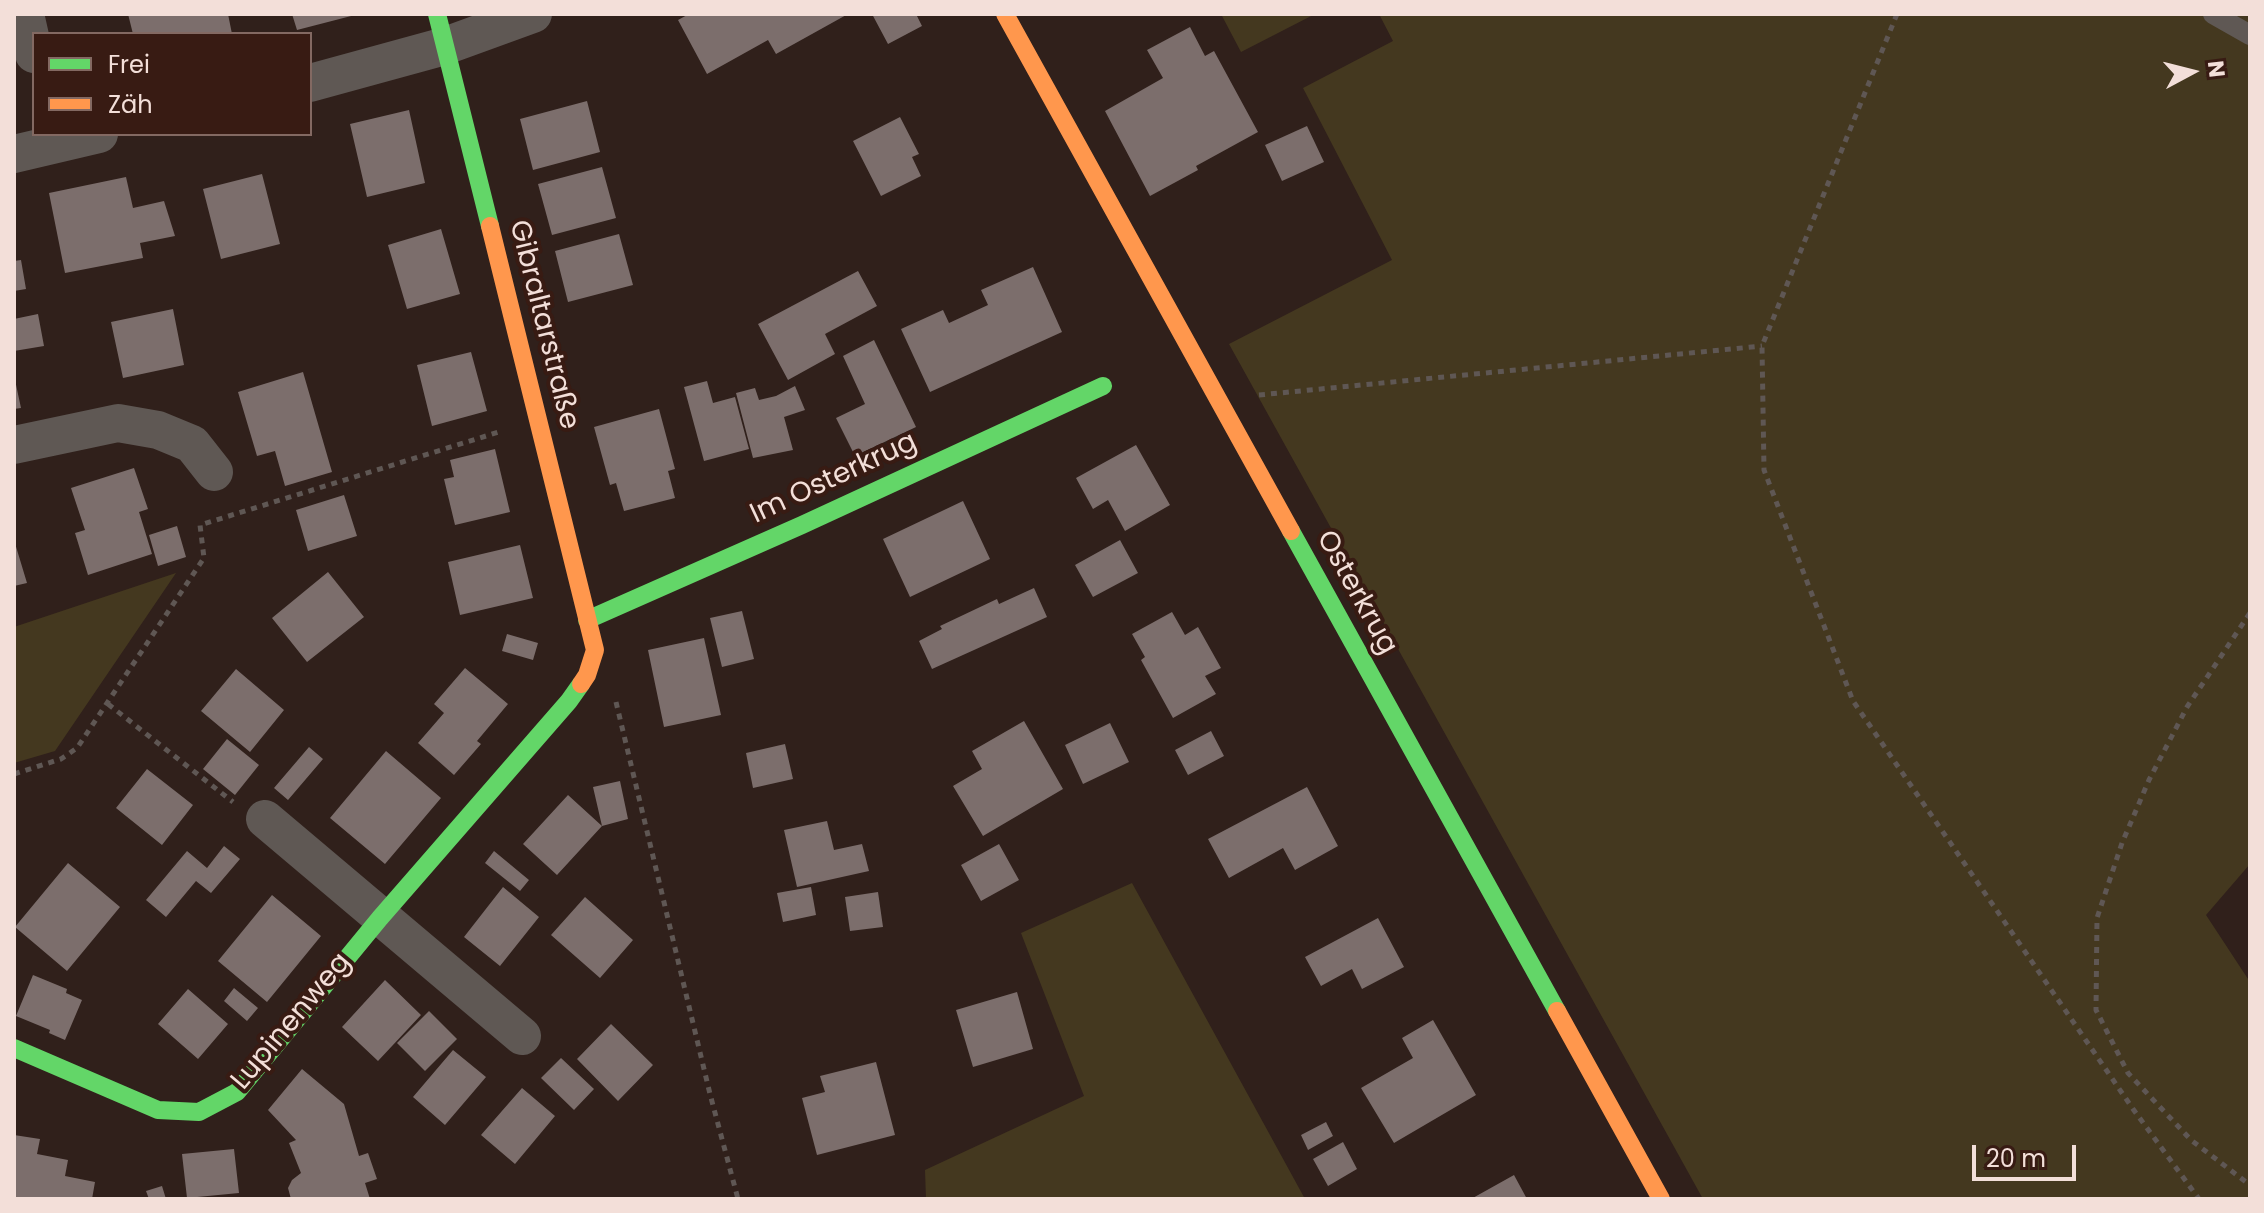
<!DOCTYPE html>
<meta charset="utf-8">
<style>
body{margin:0}
#map{position:relative;width:2264px;height:1213px;overflow:hidden;background:#30201b;font-family:Poppins,sans-serif}
canvas{display:block}
.frame{position:absolute;inset:0;border:16px solid #f3dfd9;pointer-events:none}
.legend{position:absolute;left:32px;top:32px;width:280px;height:104px;box-sizing:border-box;background:#381b13;border:2px solid #836962;margin:0;padding:10px 14px;list-style:none;font-size:24px;color:#f3dfd9}
.legend li{display:flex;align-items:center;gap:16px;height:40px}
.legend b{width:40px;border:2px solid #836962}
.north{position:absolute;left:2152px;top:32px;width:80px;height:80px;-webkit-text-stroke:6px #381b13;paint-order:stroke;rotate:83deg;font-size:22px;font-weight:700;line-height:32px;text-align:center;color:#f3dfd9}
.north::after{content:'';display:block;margin:auto;width:28px;height:36px;background:#f3dfd9;clip-path:polygon(50% 0,100% 100%,50% 72%,0 100%)}
.scale{position:absolute;left:1972px;top:1145px;width:104px;height:36px;box-sizing:border-box;border:4px solid #f3dfd9;border-top:0;padding-left:10px;font-size:24px;line-height:28px;white-space:nowrap;color:#f3dfd9;-webkit-text-stroke:6px #381b13;paint-order:stroke}
</style>
<div id="map">
<canvas width="2264" height="1213"></canvas>
<div class="frame"></div>
<ul class="legend">
<li><b style="height:10px;background:#63d668"></b>Frei</li>
<li><b style="height:10px;background:#ff974d"></b>Zäh</li>
</ul>
<div class="north">N</div>
<div class="scale">20 m</div>
</div>
<script>
const context = document.querySelector('canvas').getContext('2d');
context.lineJoin = 'round';
function fill(path, color) {
  context.fillStyle = color;
  context.fill(path, 'evenodd');
}
function shape(rows) {
  const path = new Path2D();
  for (const r of rows) {
    path.moveTo(r[0], r[1]);
    for (let i = 2; i < r.length; i += 2) path.lineTo(r[i], r[i + 1]);
  }
  return path;
}
function trace(path, color, width, dash) {
  context.strokeStyle = color;
  context.lineWidth = width;
  context.lineCap = dash ? 'butt' : 'round';
  context.setLineDash(dash || []);
  context.stroke(path);
}
function label(font, color, halo, rows, align = 'center') {
  context.font = font + ' Poppins,sans-serif';
  context.lineWidth = 8;
  context.setLineDash([]);
  context.textBaseline = 'middle';
  context.strokeStyle = halo;
  context.fillStyle = color;
  for (const [text, x, y, turn = 0] of rows) {
    context.save();
    context.translate(x, y);
    context.rotate((+turn || 0) * Math.PI / 180);
    context.textAlign = isNaN(turn) ? turn : align;
    if (halo) context.strokeText(text, 0, 0);
    context.fillText(text, 0, 0);
    context.restore();
  }
}
fill(shape([
 [1221,14,1315,14,1241,52],
 [1379,14,2250,14,2250,864,2206,915,2250,982,2250,1199,1703,1199,1229,344,1392,260,1303,88,1393,41],
 [176,573,55,751,14,763,14,627],
 [1132,883,1305,1199,926,1199,925,1170,1084,1096,1021,933]
]), '#44381f');
fill(shape([
 [128,14,228,14,232,34,133,34],
 [292,14,355,14,355,15,297,30],
 [689,14,848,14,776,54,768,40,707,74,678,20],
 [872,14,916,14,922,26,888,44],
 [1190,27,1205,56,1214,51,1258,132,1196,166,1198,170,1150,196,1105,111,1163,78,1147,50],
 [587,101,600,152,533,170,520,119],
 [409,110,425,183,367,197,350,124],
 [900,117,919,154,912,157,921,176,881,196,853,141],
 [1307,126,1324,162,1282,181,1265,145],
 [602,167,616,218,552,235,538,184],
 [262,174,280,244,221,259,203,189],
 [126,177,133,208,164,201,175,236,140,243,143,258,65,273,49,193],
 [441,229,460,294,407,309,388,245],
 [619,234,633,285,568,302,555,251],
 [21,260,26,289,14,291,14,261],
 [1033,267,1062,332,930,392,901,329,943,310,949,323,988,305,981,290],
 [858,271,877,306,825,334,835,354,788,380,758,324],
 [173,309,184,365,123,378,111,322],
 [38,314,44,346,14,351,14,319],
 [874,340,916,427,855,456,836,418,865,404,843,356],
 [471,352,487,411,432,426,417,365],
 [303,372,332,472,285,486,275,451,257,456,238,392],
 [15,380,21,408,14,409,14,381],
 [707,381,713,403,735,397,749,449,704,461,684,387],
 [795,386,805,410,784,417,793,450,753,458,736,393,755,388,759,400,776,396],
 [659,409,675,469,668,471,675,498,624,511,616,483,610,485,594,427],
 [1136,445,1170,505,1125,531,1108,500,1093,509,1076,478],
 [495,449,510,512,455,525,444,479,454,477,450,460],
 [134,468,148,509,139,512,152,554,88,575,75,533,85,530,71,488],
 [344,495,357,536,308,551,296,510],
 [963,501,990,559,910,597,883,539],
 [177,526,186,557,158,566,149,535],
 [14,540,27,583,14,586],
 [1120,540,1138,573,1093,597,1075,565],
 [520,545,533,598,460,615,448,562],
 [328,572,364,617,307,662,272,618],
 [1034,588,1047,617,932,669,919,641,942,629,940,626,997,599,999,604],
 [742,611,754,659,722,667,710,618],
 [1172,612,1185,635,1198,627,1221,668,1205,676,1216,694,1173,718,1141,660,1145,657,1132,634],
 [507,634,538,643,533,660,502,651],
 [704,638,721,715,664,727,648,650],
 [465,668,508,704,477,741,481,744,454,775,418,743,444,713,434,704],
 [236,669,284,710,250,752,201,711],
 [1024,721,1063,789,983,836,953,786,982,769,972,751],
 [1110,723,1129,762,1083,784,1065,745],
 [1211,731,1224,756,1188,775,1175,750],
 [227,739,259,765,235,795,203,769],
 [785,744,793,779,753,788,746,753],
 [309,747,323,759,288,800,274,788],
 [386,751,441,798,385,864,330,818],
 [147,769,193,805,162,845,116,808],
 [620,781,628,819,602,826,593,787],
 [1307,787,1338,846,1295,870,1283,848,1229,878,1208,839],
 [568,795,602,826,557,875,523,844],
 [827,821,834,850,862,844,869,871,797,887,784,830],
 [999,844,1019,880,981,901,961,865],
 [224,846,240,859,211,893,196,881,166,917,146,900,187,851,207,868],
 [494,851,529,880,520,891,485,863],
 [68,863,120,907,67,971,15,927],
 [503,887,539,917,500,966,464,937],
 [811,887,816,915,783,922,777,893],
 [878,892,883,927,850,931,845,897],
 [272,895,321,936,267,1002,218,961],
 [585,897,633,940,600,978,551,935],
 [1378,918,1404,967,1362,989,1352,969,1321,986,1305,957],
 [33,975,67,989,66,993,82,1000,65,1040,49,1033,50,1030,16,1016],
 [385,980,421,1015,378,1061,342,1027],
 [234,988,258,1008,247,1021,224,1001],
 [188,989,228,1024,198,1059,158,1024],
 [1017,992,1033,1049,973,1067,956,1010],
 [429,1011,457,1039,425,1071,397,1043],
 [1433,1020,1476,1095,1394,1143,1361,1088,1413,1058,1402,1038],
 [611,1024,653,1065,618,1101,577,1059],
 [453,1050,486,1077,445,1125,413,1097],
 [561,1058,594,1089,574,1110,541,1078],
 [876,1062,895,1135,817,1155,802,1098,825,1092,820,1076],
 [302,1069,344,1104,359,1156,368,1153,377,1179,365,1183,370,1199,291,1199,288,1188,292,1180,301,1173,289,1143,296,1140,268,1110],
 [522,1088,555,1116,515,1164,481,1135],
 [1326,1122,1333,1136,1308,1150,1301,1135],
 [14,1135,40,1139,37,1154,68,1160,65,1176,95,1182,92,1199,14,1199],
 [1343,1142,1357,1169,1328,1186,1313,1159],
 [234,1149,239,1193,187,1198,182,1154],
 [1514,1175,1527,1199,1471,1199],
 [162,1186,166,1199,149,1199,146,1191]
]), '#7c6e6c');
trace(shape([
 [1897,14,1762,346,1764,470,1853,701,2133,1109,2199,1199],
 [1259,395,1762,346],
 [2250,613,2187,707,2149,780,2122,843,2097,918,2096,1010,2128,1073,2191,1140,2250,1185],
 [616,702,710,1094,738,1199],
 [108,704,233,802],
 [14,774,61,759,77,748,204,558,200,525,502,431]
]), '#5f5754', 5, [6, 6]);
trace(shape([
 [2213,14,2250,35]
]), '#5f5854', 20);
trace(shape([
 [25,14,34,54],
 [310,83,445,46,533,14],
 [14,154,99,134],
 [14,445,118,423,158,430,192,444,214,472],
 [265,819,522,1036]
]), '#5f5854', 38);
trace(shape([
 [437,14,490,226],
 [1291,531,1557,1011],
 [587,620,802,525,1103,386],
 [14,1048,158,1110,199,1112,237,1092,380,918,569,701,581,684]
]), '#63d668', 18);
trace(shape([
 [1005,14,1291,531],
 [490,226,595,650,587,675,581,684],
 [1557,1011,1661,1199]
]), '#ff974d', 18);
label('28px', '#f3dfd9', '#381b13', [
 ["Gibraltarstraße",543,325,76],
 ["Im Osterkrug",834,479,-25],
 ["Osterkrug",1356,593,61],
 ["Lupinenweg",292,1022,-50]
]);
</script>
